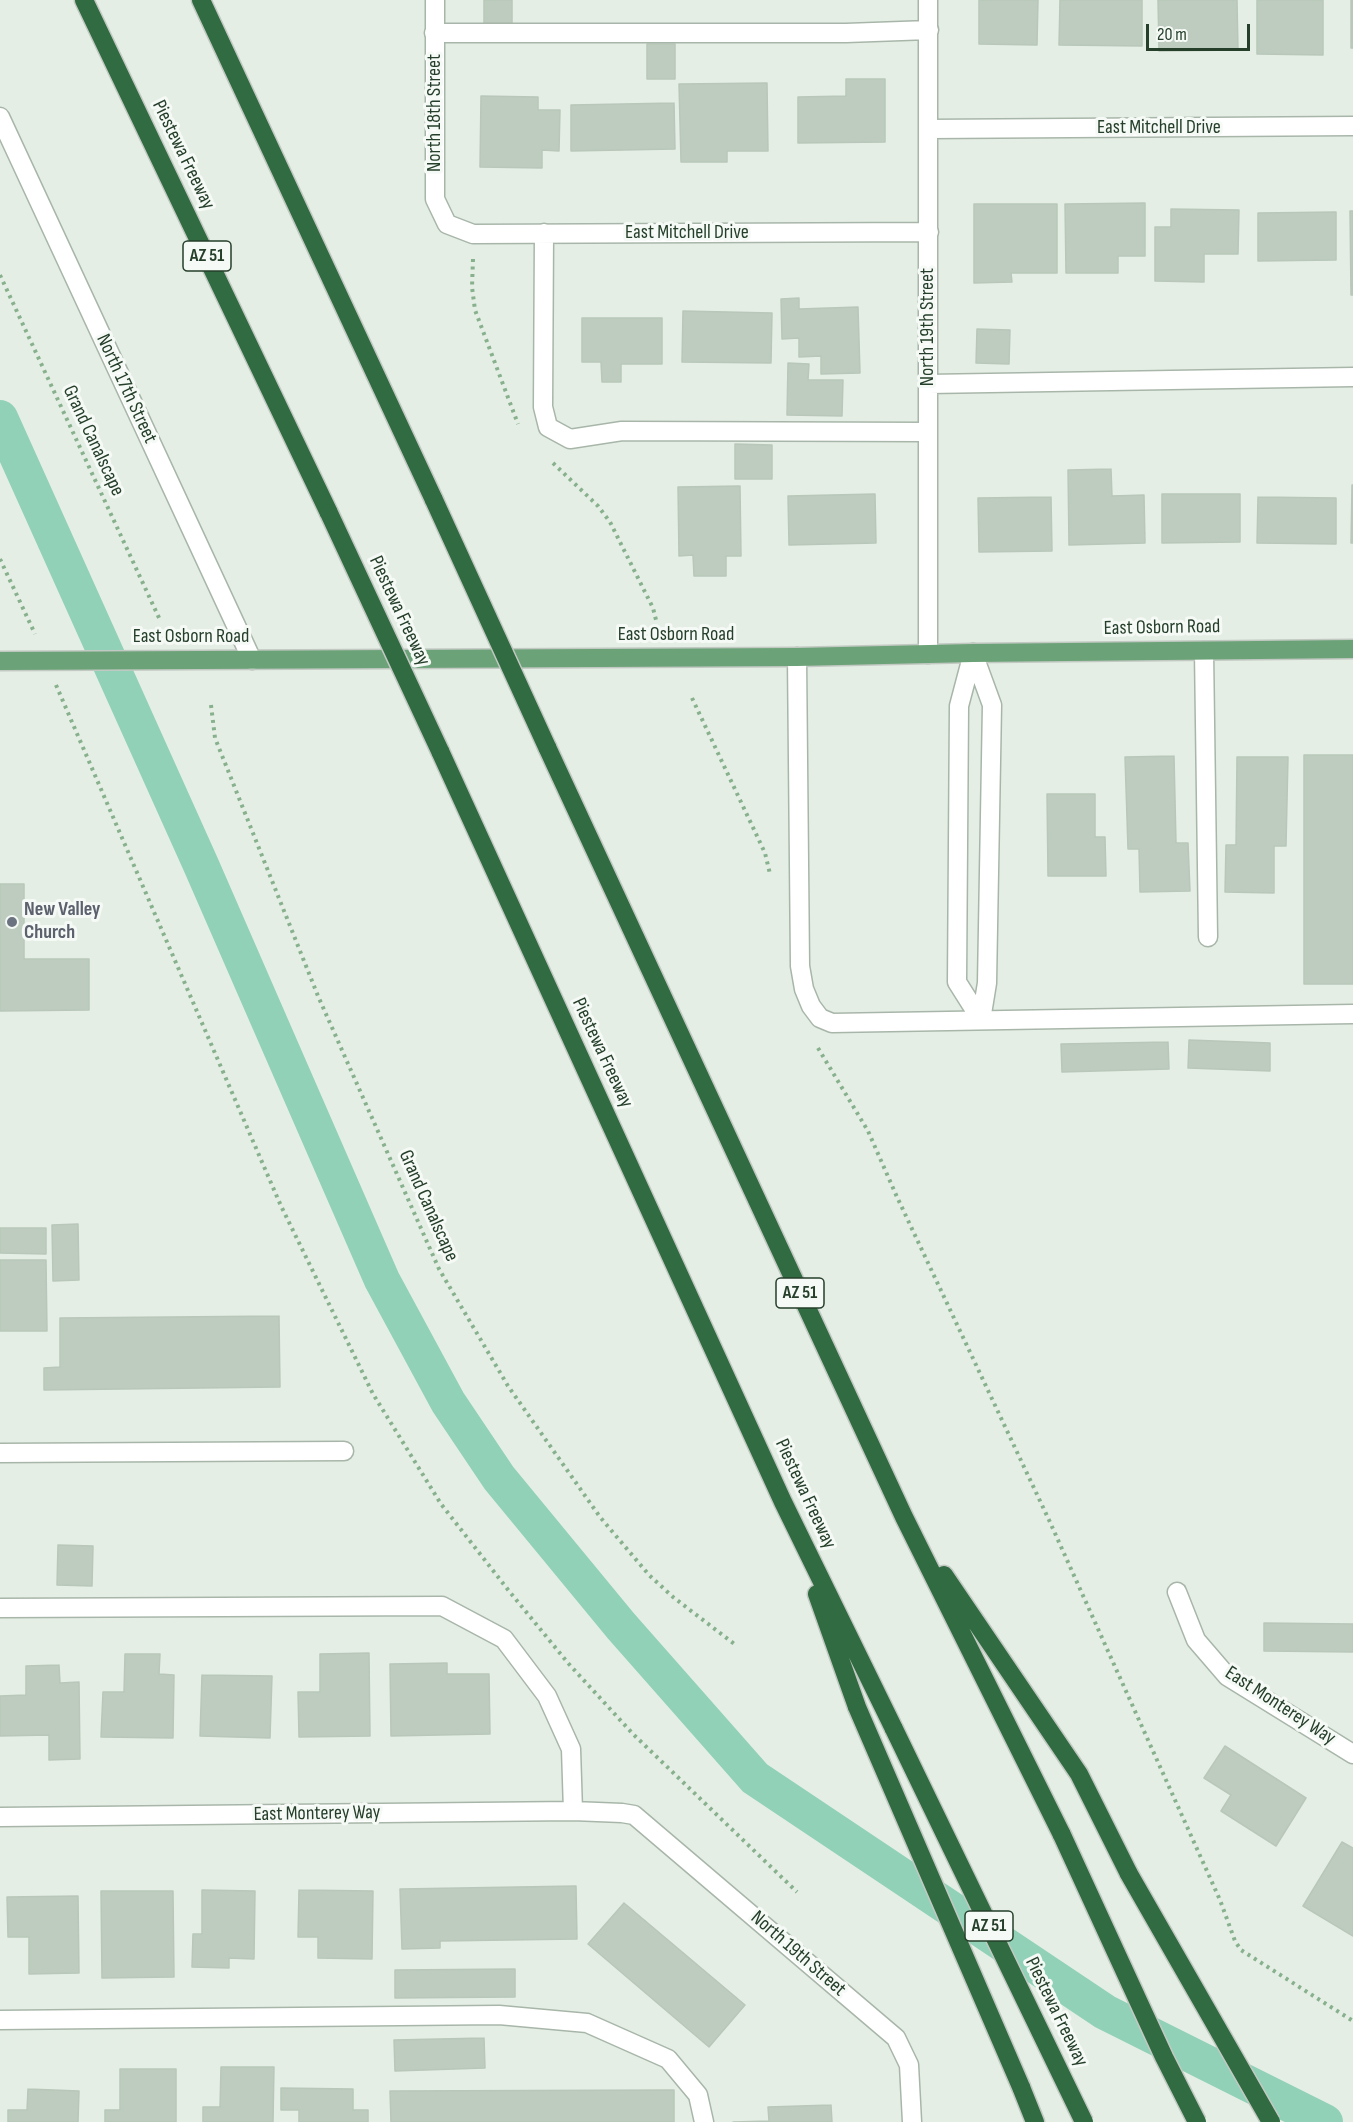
<!DOCTYPE html>
<style>
body{margin:0}
#map{position:relative;width:1353px;height:2122px;overflow:hidden;background:#e5eee5;font-family:"Sofia Sans Condensed",sans-serif}
canvas{display:block}
.scale{position:absolute;left:1146px;top:24px;width:104px;height:27px;box-sizing:border-box;border:3px solid #253f2a;border-top:0;padding-left:8px;font-size:18px;line-height:21px;white-space:nowrap;color:#253f2a;-webkit-text-stroke:4px #f6faf6;paint-order:stroke}
</style>
<div id="map">
<canvas width="1353" height="2122"></canvas>
<div class="scale">20 m</div>
</div>
<script>
const context = document.querySelector('canvas').getContext('2d');
context.lineJoin = 'round';
function shape(rows) {
  const path = new Path2D();
  for (const r of rows) {
    path.moveTo(r[0], r[1]);
    for (let i = 2; i < r.length; i += 2) path.lineTo(r[i], r[i + 1]);
  }
  return path;
}
function trace(path, color, width, dash) {
  context.strokeStyle = color;
  context.lineWidth = width;
  context.lineCap = dash ? 'butt' : 'round';
  context.setLineDash(dash || []);
  context.stroke(path);
}
function fill(path, color) {
  context.fillStyle = color;
  context.fill(path, 'evenodd');
}
function label(font, color, halo, rows, align = 'center') {
  context.font = font + ' "Sofia Sans Condensed",sans-serif';
  context.lineWidth = 6;
  context.setLineDash([]);
  context.textBaseline = 'middle';
  context.strokeStyle = halo;
  context.fillStyle = color;
  for (const [text, x, y, turn = 0] of rows) {
    context.save();
    context.translate(x, y);
    context.rotate((+turn || 0) * Math.PI / 180);
    context.textAlign = isNaN(turn) ? turn : align;
    if (halo) context.strokeText(text, 0, 0);
    context.fillText(text, 0, 0);
    context.restore();
  }
}
trace(shape([
 [0,418,201,865,382,1280,448,1402,499,1478,621,1626,755,1778,1105,2012,1325,2122]
]), '#90d1b8', 36);
const building = shape([
 [484,0,512,0,512,23,484,23,484,0],
 [979,0,1038,0,1037,45,979,44,979,0],
 [1060,0,1142,0,1142,46,1059,45,1060,0],
 [1158,0,1237,0,1238,50,1159,51,1158,0],
 [1257,0,1323,0,1323,55,1257,54,1257,0],
 [1351,0,1353,0,1353,48,1351,48,1351,0],
 [647,44,675,44,675,79,647,79,647,44],
 [846,79,885,79,885,142,798,143,798,97,846,96,846,79],
 [767,83,768,151,727,151,727,162,681,162,679,84,767,83],
 [481,96,538,97,538,110,560,110,559,151,542,150,542,168,480,167,481,96],
 [674,103,675,149,571,151,571,105,674,103],
 [1145,203,1145,256,1118,256,1118,273,1066,273,1065,204,1145,203],
 [974,204,1057,204,1057,273,1011,273,1012,282,974,283,974,204],
 [1171,209,1239,210,1238,254,1204,254,1204,282,1155,281,1155,227,1171,227,1171,209],
 [1350,211,1353,211,1353,295,1351,295,1350,211],
 [1336,212,1336,260,1258,261,1258,213,1336,212],
 [799,298,799,309,858,307,860,373,821,374,821,356,799,357,799,338,782,339,781,299,799,298],
 [683,311,772,313,771,363,682,362,683,311],
 [582,318,662,318,662,364,621,364,621,382,602,382,601,362,582,362,582,318],
 [977,329,1010,330,1009,364,976,363,977,329],
 [788,363,809,364,808,380,843,380,842,416,787,415,788,363],
 [735,444,772,445,772,479,735,479,735,444],
 [1111,469,1112,496,1144,495,1145,543,1069,545,1068,470,1111,469],
 [1352,485,1353,485,1353,543,1351,543,1352,485],
 [740,486,741,556,726,556,726,576,694,576,693,555,679,556,678,487,740,486],
 [875,494,876,543,789,545,788,496,875,494],
 [1162,494,1240,494,1240,542,1162,543,1162,494],
 [1051,497,1052,551,979,552,978,498,1051,497],
 [1258,497,1336,498,1336,544,1257,543,1258,497],
 [1304,755,1353,755,1353,984,1304,984,1304,755],
 [1174,756,1176,843,1188,843,1190,891,1140,892,1139,849,1128,849,1125,757,1174,756],
 [1237,757,1288,757,1286,846,1274,846,1274,893,1225,892,1226,845,1236,845,1237,757],
 [1047,794,1095,794,1095,837,1105,837,1106,876,1048,876,1047,794],
 [0,884,24,884,24,959,89,959,89,1010,0,1011,0,884],
 [1189,1040,1270,1043,1270,1071,1188,1068,1189,1040],
 [1168,1042,1169,1069,1062,1072,1061,1044,1168,1042],
 [78,1224,79,1280,53,1281,52,1225,78,1224],
 [0,1228,46,1228,46,1254,0,1253,0,1228],
 [0,1260,46,1260,47,1331,0,1331,0,1260],
 [279,1316,280,1387,44,1390,44,1368,60,1367,60,1318,279,1316],
 [58,1545,93,1546,92,1586,57,1585,58,1545],
 [1264,1623,1353,1624,1353,1652,1264,1651,1264,1623],
 [369,1653,370,1736,299,1737,298,1692,320,1692,320,1654,369,1653],
 [125,1654,160,1654,159,1674,174,1675,173,1738,101,1737,103,1692,124,1692,125,1654],
 [447,1663,447,1674,489,1674,490,1734,391,1736,390,1664,447,1663],
 [59,1665,60,1683,79,1682,80,1759,49,1760,49,1735,0,1736,0,1696,26,1695,26,1666,59,1665],
 [202,1675,272,1676,270,1738,200,1736,202,1675],
 [1225,1746,1306,1798,1276,1846,1221,1811,1231,1795,1204,1778,1225,1746],
 [1342,1842,1353,1848,1353,1936,1303,1906,1342,1842],
 [576,1886,577,1939,440,1941,440,1948,402,1949,400,1889,576,1886],
 [202,1890,255,1891,254,1959,229,1958,229,1968,192,1967,193,1934,202,1934,202,1890],
 [299,1890,373,1891,372,1959,318,1958,318,1937,298,1937,299,1890],
 [101,1891,173,1891,174,1977,102,1978,101,1891],
 [78,1896,79,1973,29,1974,29,1937,8,1937,7,1897,78,1896],
 [624,1903,745,2005,709,2047,588,1944,624,1903],
 [515,1969,515,1997,395,1998,395,1970,515,1969],
 [484,2038,485,2068,395,2071,394,2040,484,2038],
 [221,2067,274,2067,273,2122,203,2122,203,2107,220,2107,221,2067],
 [120,2069,176,2069,176,2122,105,2122,105,2110,120,2110,120,2069],
 [281,2088,353,2089,353,2110,368,2110,368,2122,299,2122,299,2110,281,2110,281,2088],
 [28,2089,79,2091,78,2122,8,2122,8,2110,27,2110,28,2089],
 [674,2090,674,2122,391,2122,390,2091,674,2090],
 [831,2105,832,2122,733,2122,769,2121,768,2107,831,2105]
]);
fill(building, '#bdccbf');
trace(building, '#b8c7b9', 1.5);
const minor = shape([
 [435,0,435,199,447,224,473,234,929,232],
 [434,33,846,33,929,30],
 [0,117,252,660],
 [929,129,1353,126],
 [544,233,543,407,548,427,570,439,622,431,928,432],
 [929,384,1353,377],
 [1204,651,1208,937],
 [973,653,959,706,957,982,981,1020],
 [973,653,992,705,987,983,981,1020],
 [928,654,928,0],
 [797,657,800,966,804,989,811,1006,820,1018,832,1023,1353,1014],
 [0,1453,344,1451],
 [1177,1592,1196,1640,1227,1676,1353,1754],
 [0,1608,442,1606,504,1639,547,1696,571,1749,573,1811],
 [0,1817,573,1811,622,1813,634,1815,896,2038,909,2065,912,2122],
 [0,2020,499,2015,587,2023,668,2059,698,2095,704,2122]
]);
const major = shape([
 [0,661,797,657,973,653,1353,649]
]);
const highway = shape([
 [84,0,329,513],
 [201,0,434,500],
 [547,747,904,1517,1062,1835],
 [440,751,783,1502,894,1729],
 [944,1575,1079,1774,1129,1874],
 [817,1594,857,1707],
 [1021,2087,1035,2122]
]);
trace(minor, '#a8b6a9', 21);
trace(major, '#c2c9c3', 21);
trace(highway, '#c2c9c3', 21);
trace(shape([
 [473,259,472,287,475,310,518,424],
 [0,275,160,620],
 [553,463,598,506,610,522,653,608,656,620],
 [0,559,35,634],
 [56,685,281,1206,373,1394,441,1504,509,1591,568,1663,633,1734,797,1892],
 [692,698,765,853,770,874],
 [211,705,215,738,318,996,439,1269,508,1386,600,1517,649,1575,673,1597,737,1646],
 [818,1048,868,1131,897,1197,1049,1520,1220,1900,1235,1941,1241,1950,1353,2021]
]), '#87b08d', 4, [3, 4.5]);
trace(minor, '#fff', 18);
trace(major, '#6ba277', 18);
trace(highway, '#316b41', 18);
const highwayBridge = shape([
 [434,500,547,747],
 [329,513,440,751],
 [857,1707,1021,2087],
 [894,1729,1084,2122],
 [1062,1835,1164,2057,1197,2122],
 [1129,1874,1271,2122]
]);
trace(highwayBridge, '#c2c9c3', 21, []);
trace(highwayBridge, '#316b41', 18);
for (const [x, y, r, color] of [
 [12,922,6,"#6b7280"]
]) {
  const dot = new Path2D();
  dot.arc(x, y, r, 0, 2 * Math.PI);
  context.fillStyle = color;
  context.fill(dot);
  trace(dot, '#f6faf6', 2);
}
for (const [x, y, w] of [
 [207,256,48],
 [800,1293,48],
 [989,1926,48]
]) {
  const box = new Path2D();
  box.roundRect(x - w / 2, y - 15, w, 30, 4.5);
  context.fillStyle = '#f6faf6';
  context.fill(box);
  trace(box, '#253f2a', 1.5);
}
label('bold 18px', '#253f2a', null, [
 ["AZ 51",207,256],
 ["AZ 51",800,1293],
 ["AZ 51",989,1926]
]);
label('20px', '#253f2a', '#f6faf6', [
 ["North 18th Street",435,113,-90],
 ["East Mitchell Drive",1159,128],
 ["Piestewa Freeway",183,155,64],
 ["East Mitchell Drive",687,233],
 ["North 19th Street",928,327,-90],
 ["North 17th Street",126,389,65],
 ["Grand Canalscape",93,441,65],
 ["Piestewa Freeway",399,611,65],
 ["East Osborn Road",1162,628,-1],
 ["East Osborn Road",676,635],
 ["East Osborn Road",191,637],
 ["Piestewa Freeway",602,1053,65],
 ["Grand Canalscape",428,1206,66],
 ["Piestewa Freeway",805,1494,65],
 ["East Monterey Way",1280,1706,33],
 ["East Monterey Way",317,1814,-1],
 ["North 19th Street",798,1954,41],
 ["Piestewa Freeway",1056,2012,64]
]);
label('bold 20px', '#5b616d', '#f6faf6', [
 ["New Valley",24,910],
 ["Church",24,933]
], 'left');
</script>
